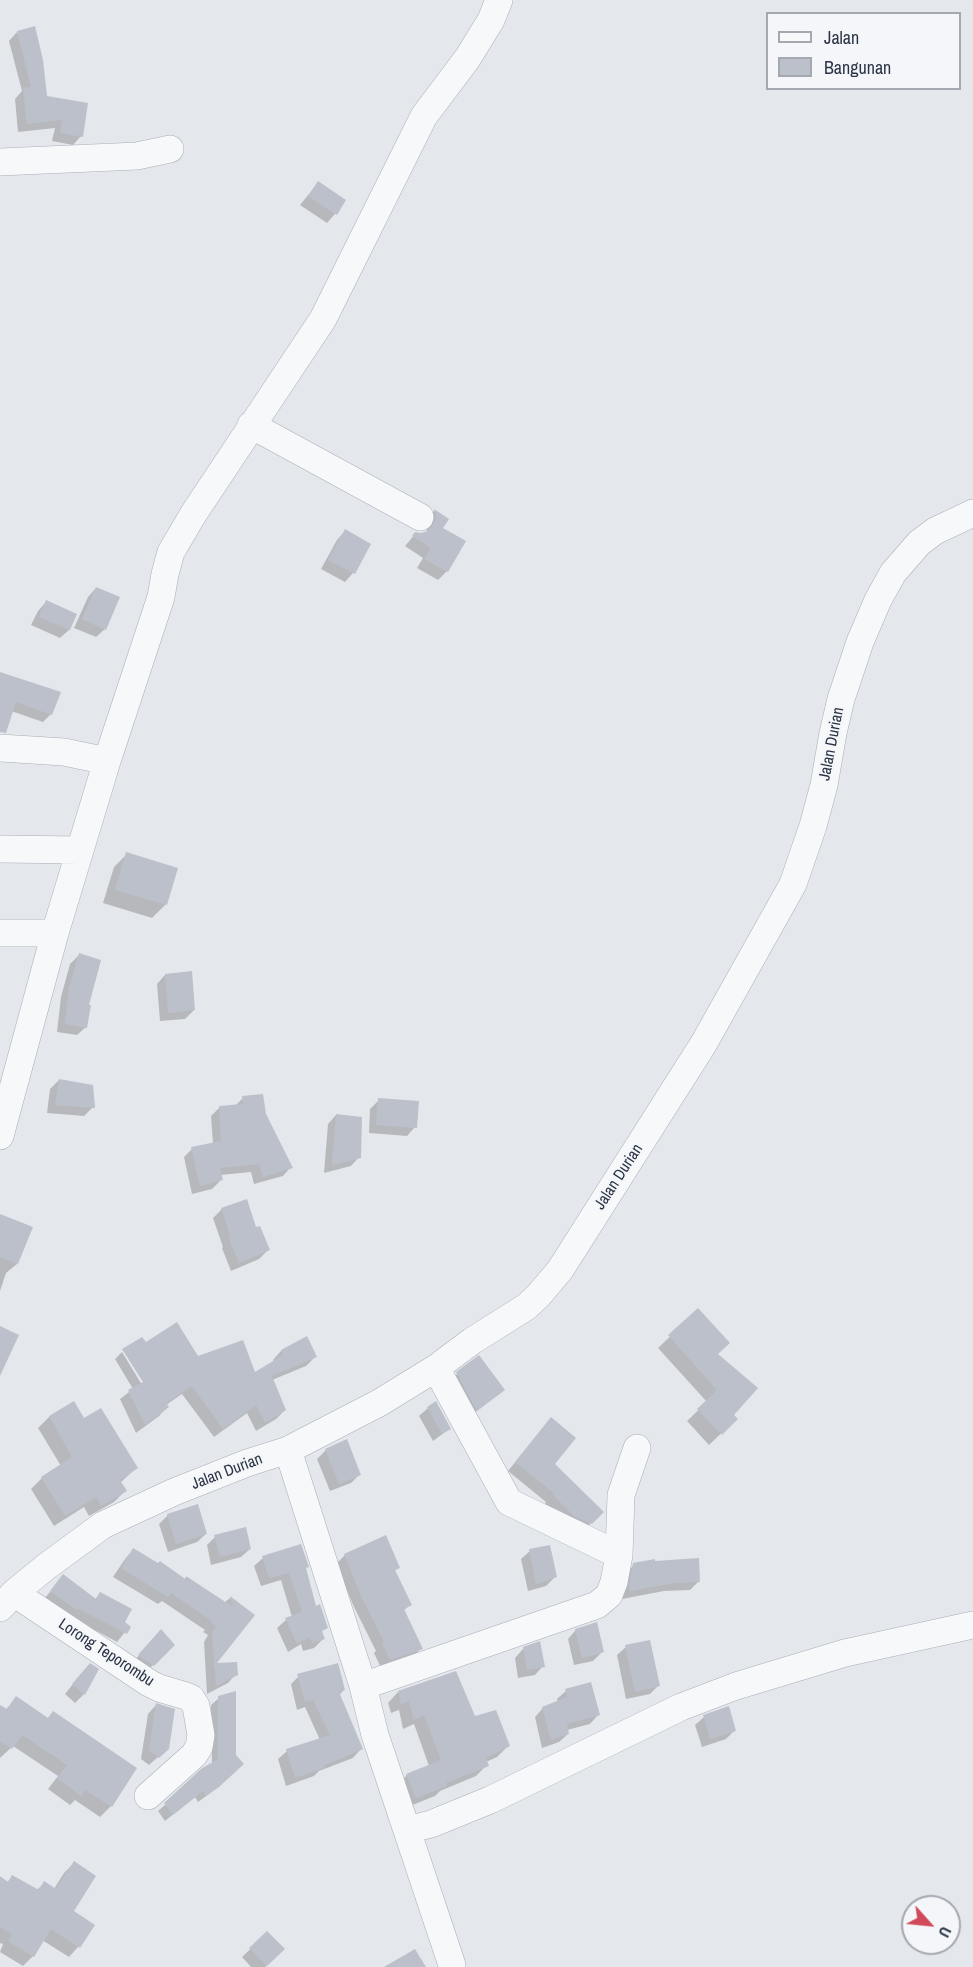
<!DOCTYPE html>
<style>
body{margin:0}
#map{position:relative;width:973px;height:1967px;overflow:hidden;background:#e4e7ec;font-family:"Archivo Narrow",sans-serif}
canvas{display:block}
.legend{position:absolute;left:766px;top:12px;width:195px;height:78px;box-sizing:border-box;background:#f4f6f9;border:2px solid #a4a8b1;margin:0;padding:8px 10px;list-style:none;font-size:18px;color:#2b3445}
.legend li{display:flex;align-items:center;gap:12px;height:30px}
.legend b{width:30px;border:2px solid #a4a8b1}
.north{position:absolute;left:901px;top:1895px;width:60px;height:60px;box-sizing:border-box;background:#f4f6f9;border:2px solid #a4a8b1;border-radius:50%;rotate:117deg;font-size:16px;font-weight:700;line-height:24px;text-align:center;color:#2b3445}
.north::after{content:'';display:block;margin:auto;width:21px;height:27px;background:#d1495b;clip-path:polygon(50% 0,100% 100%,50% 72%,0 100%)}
</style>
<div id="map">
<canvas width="973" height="1967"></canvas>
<ul class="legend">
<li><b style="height:8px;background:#f7f8fa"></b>Jalan</li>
<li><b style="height:16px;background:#bbc0ca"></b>Bangunan</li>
</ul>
<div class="north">U</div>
</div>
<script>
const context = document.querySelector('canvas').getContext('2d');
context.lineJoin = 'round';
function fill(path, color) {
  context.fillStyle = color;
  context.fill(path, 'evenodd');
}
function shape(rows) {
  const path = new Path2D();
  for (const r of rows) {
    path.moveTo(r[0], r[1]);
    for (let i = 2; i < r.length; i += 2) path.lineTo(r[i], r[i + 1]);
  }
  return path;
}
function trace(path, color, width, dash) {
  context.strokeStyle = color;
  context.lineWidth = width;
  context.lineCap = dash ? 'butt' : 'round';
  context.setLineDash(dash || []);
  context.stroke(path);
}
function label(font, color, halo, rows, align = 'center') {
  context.font = font + ' "Archivo Narrow",sans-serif';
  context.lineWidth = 4.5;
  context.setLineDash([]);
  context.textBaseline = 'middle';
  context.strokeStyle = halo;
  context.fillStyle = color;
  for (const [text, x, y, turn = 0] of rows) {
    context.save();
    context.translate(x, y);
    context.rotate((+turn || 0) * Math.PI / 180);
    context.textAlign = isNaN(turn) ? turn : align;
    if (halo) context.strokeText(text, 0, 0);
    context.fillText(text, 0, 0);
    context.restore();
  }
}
fill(shape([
 [17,32,46,98,81,136,73,145,52,141,55,128,18,132,15,99,22,91,9,41],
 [318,183,344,201,335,214,327,223,300,205],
 [434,511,447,519,441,528,464,541,447,571,438,580,417,568,423,558,405,546,416,533,426,533,428,527,426,519],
 [345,531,369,544,353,573,345,582,321,569,337,540],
 [96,588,105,629,96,637,74,628,88,597],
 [46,602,75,615,69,630,60,638,31,625,38,611],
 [0,673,51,714,43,722,11,711,0,730],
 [127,854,176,869,165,905,152,918,103,903,114,867],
 [79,955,87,1006,86,1027,77,1035,57,1032,61,997,70,964],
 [165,975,194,1010,185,1019,160,1021,157,984],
 [59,1080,93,1107,84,1116,47,1113,50,1089],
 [243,1098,264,1114,291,1167,283,1176,254,1184,251,1172,220,1175,221,1180,212,1189,192,1194,184,1157,192,1149,213,1144,211,1116,220,1107,235,1106],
 [379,1100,415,1127,407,1136,369,1133,370,1109],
 [336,1115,359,1157,351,1166,324,1173,328,1124],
 [222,1209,255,1229,268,1250,259,1259,231,1271,222,1248,223,1247,213,1218],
 [0,1216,17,1264,6,1273,0,1291],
 [698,1310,716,1354,732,1415,736,1419,709,1445,687,1421,707,1402,658,1348],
 [145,1345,254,1374,274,1362,273,1360,281,1351,315,1357,306,1366,272,1380,285,1410,276,1419,256,1431,247,1413,214,1437,182,1394,166,1405,167,1407,159,1416,136,1433,120,1399,133,1389,115,1359,122,1352,145,1390],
 [457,1374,503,1390,468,1418,449,1382],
 [73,1403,83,1420,136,1468,120,1483,125,1491,114,1502,89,1516,84,1507,54,1526,31,1489,42,1478,61,1466,38,1428,49,1417],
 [428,1408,449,1429,433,1441,419,1416],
 [543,1428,553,1464,602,1512,582,1532,566,1524,545,1504,546,1502,508,1471],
 [326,1450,360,1474,351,1483,330,1491,317,1459],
 [168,1515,206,1534,197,1542,168,1552,159,1524],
 [215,1537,250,1549,241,1557,211,1565,207,1545],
 [133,1550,184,1580,186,1577,224,1603,230,1598,253,1615,214,1665,236,1664,236,1674,228,1683,207,1694,204,1642,208,1635,203,1632,205,1630,162,1601,158,1604,113,1577,125,1559],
 [530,1551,555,1577,546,1586,528,1591,521,1559],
 [345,1555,398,1567,394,1572,410,1605,403,1611,421,1648,413,1657,381,1668,374,1653,376,1651,354,1607,336,1564],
 [263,1558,304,1569,315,1608,326,1627,321,1632,323,1639,314,1648,303,1651,301,1644,288,1652,277,1628,286,1620,292,1617,281,1580,261,1586,254,1566],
 [634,1565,699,1581,690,1590,664,1591,622,1599,625,1574],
 [64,1576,94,1600,100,1594,123,1622,129,1627,117,1642,69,1616,43,1600],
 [576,1630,602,1652,593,1661,574,1665,568,1639],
 [153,1640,173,1645,144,1674,131,1664],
 [626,1647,658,1686,650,1694,626,1699,617,1655],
 [523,1649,543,1666,535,1675,518,1678,515,1658],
 [97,1669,84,1694,75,1703,65,1694,82,1673],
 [300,1675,344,1690,339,1695,361,1749,353,1758,319,1771,314,1776,286,1786,278,1759,287,1751,320,1740,305,1707,297,1710,291,1684],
 [566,1691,598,1715,590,1724,567,1730,568,1734,559,1742,542,1748,535,1717,543,1708,558,1702,557,1699],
 [398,1692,474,1718,508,1746,497,1757,486,1762,487,1765,476,1776,440,1791,435,1796,405,1808,397,1786,407,1775,429,1766,414,1724,403,1729,399,1710,391,1713,388,1703],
 [17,1698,47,1719,53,1713,135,1768,111,1806,100,1817,75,1800,70,1805,48,1789,58,1776,13,1746,0,1758,0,1706,5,1710],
 [219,1698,235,1772,209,1794,198,1802,195,1797,165,1821,158,1811,212,1765,211,1705],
 [156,1705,158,1757,149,1765,141,1759,148,1714],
 [704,1717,734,1731,726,1739,702,1747,695,1725],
 [74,1863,72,1911,93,1925,78,1947,69,1957,42,1940,33,1956,23,1966,0,1952,3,1944,0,1943,0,1878,7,1882,13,1877,37,1890,44,1883,54,1889,64,1873],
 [267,1933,283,1949,265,1967,251,1967,242,1957]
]), '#0003');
fill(shape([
 [35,26,43,60,47,96,88,103,83,137,60,133,62,120,27,124,23,88,31,87,17,31],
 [318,181,346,200,337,215,308,196],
 [434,509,449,519,443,528,466,541,448,572,424,559,431,548,412,536,415,532,421,533,428,531,433,525,436,517],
 [345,529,371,544,355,574,328,560],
 [96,587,120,597,106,630,82,619],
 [46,600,77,614,70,630,39,617],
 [0,672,61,692,52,715,16,702,6,733,0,732],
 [126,852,178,868,167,905,115,890],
 [79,953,101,960,89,1005,91,1005,87,1028,65,1024,69,988],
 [192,971,195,1010,168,1013,165,974],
 [59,1079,93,1085,95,1108,55,1105],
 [263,1094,266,1114,293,1168,263,1177,259,1164,220,1168,223,1180,200,1186,191,1147,221,1141,219,1106,243,1104,242,1096],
 [378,1098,419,1101,417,1128,376,1125],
 [336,1114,362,1117,361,1158,332,1165],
 [247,1199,256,1227,260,1226,270,1250,239,1263,229,1239,231,1238,221,1208],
 [0,1214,33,1227,18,1264,0,1257],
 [698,1308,730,1343,718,1354,758,1388,734,1415,738,1419,722,1435,697,1409,717,1390,668,1335],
 [177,1322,198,1356,243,1340,255,1372,283,1355,281,1350,307,1336,317,1357,272,1376,286,1410,265,1423,256,1405,223,1429,192,1386,166,1403,169,1407,145,1425,128,1390,143,1382,122,1349,142,1337,146,1342],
 [0,1326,19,1335,0,1376],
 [479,1355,505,1390,477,1411,456,1372],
 [74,1401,84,1418,101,1408,138,1468,120,1480,127,1491,101,1506,96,1497,65,1516,41,1477,72,1457,49,1416],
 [436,1401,451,1429,442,1434,427,1407],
 [551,1417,576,1438,555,1464,604,1512,592,1524,574,1516,552,1494,554,1493,515,1462],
 [347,1439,361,1475,339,1484,325,1449],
 [198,1504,207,1534,176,1544,167,1514],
 [246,1527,251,1549,220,1557,214,1535],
 [386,1535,400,1568,395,1570,412,1605,404,1609,423,1649,390,1660,382,1643,384,1642,362,1598,344,1554],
 [301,1544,309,1567,306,1568,316,1606,320,1604,328,1628,322,1631,325,1639,312,1643,310,1637,297,1644,285,1618,302,1612,289,1573,269,1578,262,1556],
 [550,1545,557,1577,536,1584,529,1549],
 [133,1548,158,1563,160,1561,188,1581,186,1576,233,1607,230,1596,255,1615,217,1663,237,1662,238,1675,216,1686,212,1632,216,1626,210,1622,212,1621,171,1593,168,1597,121,1568],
 [699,1558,700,1582,674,1583,630,1591,629,1586,633,1563,655,1559,655,1561],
 [63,1574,96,1599,100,1592,132,1609,125,1622,131,1627,127,1634,79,1609,77,1610,50,1591],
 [597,1622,604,1652,582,1658,575,1629],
 [161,1629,175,1645,154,1666,138,1655],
 [650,1640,660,1686,635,1692,625,1645],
 [540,1641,545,1667,527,1670,523,1647],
 [90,1663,99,1669,85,1695,72,1684],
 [338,1663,345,1690,339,1692,363,1749,323,1766,324,1768,295,1778,286,1749,330,1735,313,1700,305,1702,297,1674],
 [456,1671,475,1716,496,1710,510,1746,486,1758,489,1766,446,1783,447,1786,416,1798,406,1774,441,1760,424,1715,414,1720,409,1701,401,1704,398,1691],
 [591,1682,600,1715,567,1724,569,1734,551,1740,542,1707,567,1697,565,1689],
 [236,1691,236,1755,244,1764,219,1787,206,1796,203,1791,173,1815,164,1803,201,1769,218,1759,218,1696],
 [16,1696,48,1718,53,1711,137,1768,112,1807,85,1790,81,1796,57,1778,67,1765,22,1735,12,1749,0,1741,0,1705,7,1709],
 [156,1703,175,1709,169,1749,159,1758,149,1750],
 [729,1706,736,1731,710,1739,703,1715],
 [74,1861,96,1876,74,1911,95,1925,80,1948,51,1929,34,1957,8,1941,12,1934,0,1927,0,1876,8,1882,12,1875,39,1890,44,1881,56,1889],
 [267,1931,285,1949,267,1966,249,1948],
 [415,1949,426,1967,384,1967]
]), '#bbc0ca');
const minor = shape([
 [0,162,137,156,170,149],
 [251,425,420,517],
 [0,748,64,752,107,761],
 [0,849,80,850],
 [0,933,55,933],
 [0,1136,55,933,107,761,161,597,165,574,171,552,194,513,323,319,424,116,467,59,491,20,499,0],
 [436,1368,509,1502,619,1555,621,1495,637,1448],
 [288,1450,363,1686,375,1735,452,1965],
 [14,1593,149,1683,159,1688,186,1696,191,1698,196,1706,201,1735,199,1747,194,1755,148,1796],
 [0,1608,14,1593,47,1566,103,1525,174,1492,247,1463,288,1450,379,1403,436,1368,472,1341,526,1307,538,1296,560,1270,704,1043,793,884,813,826,824,785,833,733,841,699,860,642,878,600,893,573,919,543,935,531,973,513],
 [363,1686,597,1605,609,1595,614,1582,619,1555],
 [407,1830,431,1824,490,1800,681,1707,736,1686,845,1653,973,1625]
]);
trace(minor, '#a9aeb7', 28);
trace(minor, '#f7f8fa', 27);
label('16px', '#2b3445', '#f4f6f9', [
 ["Jalan Durian",832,744,-79],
 ["Jalan Durian",619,1177,-57],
 ["Jalan Durian",227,1472,-21],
 ["Lorong Teporombu",106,1653,33]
]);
</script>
